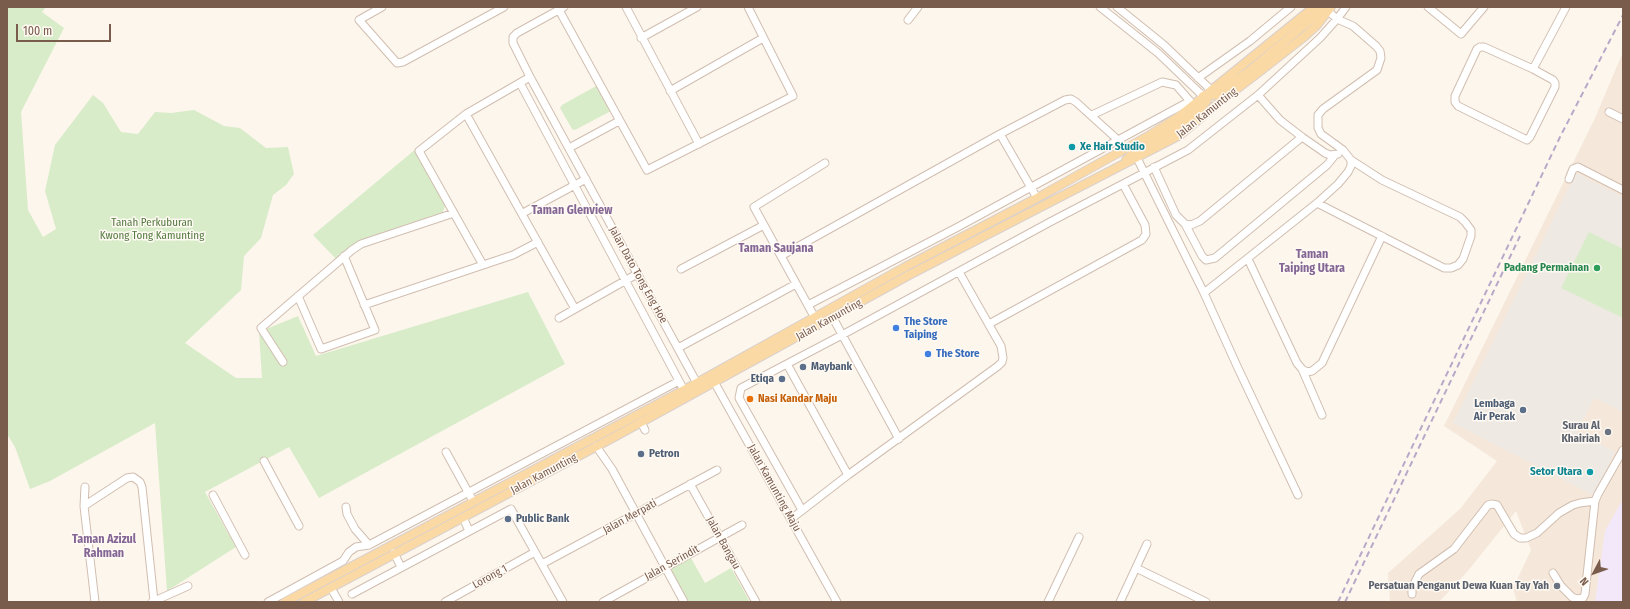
<!DOCTYPE html>
<style>
body{margin:0}
#map{position:relative;width:1630px;height:609px;overflow:hidden;background:#fdf6ec;font-family:"Fira Sans Condensed",sans-serif}
canvas{display:block}
.frame{position:absolute;inset:0;border:8px solid #7a5c4d;pointer-events:none}
.north{position:absolute;left:1574px;top:553px;width:40px;height:40px;-webkit-text-stroke:3px #fffaf3;paint-order:stroke;rotate:229deg;font-size:11px;font-weight:700;line-height:16px;text-align:center;color:#7a5c4d}
.north::after{content:'';display:block;margin:auto;width:14px;height:18px;background:#7a5c4d;clip-path:polygon(50% 0,100% 100%,50% 72%,0 100%)}
.scale{position:absolute;left:16px;top:24px;width:95px;height:18px;box-sizing:border-box;border:2px solid #7a5c4d;border-top:0;padding-left:5px;font-size:12px;line-height:14px;white-space:nowrap;color:#7a5c4d;-webkit-text-stroke:3px #fffaf3;paint-order:stroke}
</style>
<div id="map">
<canvas width="1630" height="609"></canvas>
<div class="frame"></div>
<div class="north">N</div>
<div class="scale">100 m</div>
</div>
<script>
const context = document.querySelector('canvas').getContext('2d');
context.lineJoin = 'round';
function fill(path, color) {
  context.fillStyle = color;
  context.fill(path, 'evenodd');
}
function shape(rows) {
  const path = new Path2D();
  for (const r of rows) {
    path.moveTo(r[0], r[1]);
    for (let i = 2; i < r.length; i += 2) path.lineTo(r[i], r[i + 1]);
  }
  return path;
}
function trace(path, color, width, dash) {
  context.strokeStyle = color;
  context.lineWidth = width;
  context.lineCap = dash ? 'butt' : 'round';
  context.setLineDash(dash || []);
  context.stroke(path);
}
function label(font, color, halo, rows, align = 'center') {
  context.font = font + ' "Fira Sans Condensed",sans-serif';
  context.lineWidth = 3;
  context.setLineDash([]);
  context.textBaseline = 'middle';
  context.strokeStyle = halo;
  context.fillStyle = color;
  for (const [text, x, y, turn = 0] of rows) {
    context.save();
    context.translate(x, y);
    context.rotate((+turn || 0) * Math.PI / 180);
    context.textAlign = isNaN(turn) ? turn : align;
    if (halo) context.strokeText(text, 0, 0);
    context.fillText(text, 0, 0);
    context.restore();
  }
}
fill(shape([
 [1623,52,1623,602,1517,602,1513,588,1531,550,1516,511,1467,572,1439,602,1390,602,1388,573,1460,509,1497,461,1444,426,1595,118]
]), '#f5e8da');
fill(shape([
 [1576,173,1623,197,1623,412,1594,398,1577,432,1615,452,1593,495,1453,423]
]), '#efe9e4');
fill(shape([
 [1623,499,1623,602,1595,602,1605,531]
]), '#f3e8fa');
fill(shape([
 [7,7,46,7,42,12,64,28,21,112,28,210,43,237,56,229,45,191,55,145,93,95,103,103,121,132,138,134,155,112,171,113,194,110,224,126,240,128,266,148,288,147,294,174,286,185,273,195,261,238,244,256,241,290,185,343,236,378,262,378,259,332,298,316,316,356,528,292,565,364,319,498,289,447,205,492,236,547,167,591,155,423,50,481,30,489,15,447,7,434],
 [596,86,611,111,575,130,572,129,560,108,562,105],
 [417,148,446,204,442,214,358,242,337,260,313,235],
 [1589,232,1623,249,1623,318,1561,288],
 [691,558,705,583,731,568,750,602,689,602,670,569]
]), '#d8ecc9');
const minor = shape([
 [382,7,359,20,397,63,403,62,504,7],
 [564,7,517,33,513,37,513,43,530,77,699,387],
 [626,7,699,144],
 [1100,7,1158,53,1203,96],
 [1117,7,1164,45,1210,89],
 [1428,7,1461,34,1484,7],
 [559,10,647,170,793,96,748,7],
 [908,20,918,7],
 [641,38,697,7],
 [1480,47,1484,47,1533,69,1553,80,1555,83,1555,87,1530,137,1527,140,1458,106,1455,102,1455,96,1477,49,1480,47],
 [1533,69,1566,7],
 [1198,78,1250,41,1291,7],
 [520,83,686,394],
 [670,91,763,38],
 [1258,95,1280,120,1302,137,1325,153,1330,155,1338,154],
 [1609,112,1623,119],
 [466,114,575,309],
 [1000,134,1037,198],
 [569,148,619,121],
 [1137,158,1204,293,1237,366,1298,495],
 [1154,167,1176,215,1185,224,1191,225,1200,221,1302,137],
 [1569,179,1573,169,1578,167,1623,190],
 [1317,203,1444,268,1451,268,1458,265,1463,259,1471,236,1471,230,1465,222,1460,217,1382,180,1351,160],
 [523,213,586,179],
 [1185,224,1202,256,1206,260,1215,258,1327,165,1335,155],
 [781,256,1000,134,1065,100,1071,99,1076,102,1118,140],
 [1248,259,1297,363,1302,369,1307,372,1312,371,1322,363,1382,236],
 [483,265,419,151,466,114,530,77],
 [681,269,764,225],
 [1204,293,1317,203,1338,184,1348,172,1351,166,1351,160,1343,150,1321,134,1318,128,1318,115,1323,109,1377,70,1381,58,1380,51,1376,46,1353,26,1337,19,1346,7],
 [298,296,321,349,375,330,344,256],
 [364,305,513,255,538,242],
 [808,305,956,228,1190,101,1176,85,1162,82,1092,115],
 [559,318,637,274],
 [815,318,754,207,825,163],
 [833,318,899,439],
 [989,324,1142,240,1146,234,1145,225,1123,184],
 [678,348,796,284],
 [283,362,261,328,352,250,361,244,454,213],
 [787,364,848,475],
 [1302,369,1322,415],
 [712,378,837,602],
 [641,422,645,430],
 [596,446,612,469,684,602],
 [446,452,473,501],
 [264,461,299,526],
 [690,484,756,602],
 [85,487,84,506,95,602],
 [213,495,245,555],
 [84,506,127,478,133,477,140,482,142,487,154,601],
 [346,507,347,514,355,529,369,545],
 [802,510,739,398,741,388,842,335,1050,222,1188,150,1258,95,1320,38,1337,19,1328,11],
 [463,517,469,531],
 [791,519,848,475,998,366,1002,362,1003,358,1001,346,959,272],
 [394,553,401,567],
 [542,564,717,470],
 [1136,568,1206,602],
 [1553,573,1561,586,1572,597,1576,599,1583,598,1585,594,1595,501,1598,494,1623,450],
 [331,588,339,602],
 [352,594,511,509,563,602],
 [1412,594,1412,588,1419,574,1454,549,1488,505,1492,504,1497,505,1514,534,1520,538,1526,538,1537,533,1559,513,1573,505,1580,503,1595,501],
 [152,602,188,586],
 [268,602,343,561,349,552,356,547,369,545,679,381],
 [445,602,535,552],
 [603,602,742,525],
 [1048,602,1079,537],
 [1120,602,1147,544]
]);
const major = shape([
 [1203,96,1216,95,1249,71,1326,7],
 [1126,160,1131,155,1143,147,1175,129,1201,108,1207,100,1210,92],
 [285,602,684,390,905,267,1037,198,1150,135,1177,118,1314,7],
 [304,602,616,436,909,275,1180,135,1222,100,1259,72,1305,36,1317,25,1331,7]
]);
trace(minor, '#d1beb0', 9);
trace(major, '#dad1cd', 10);
trace(minor, '#fff', 7);
trace(major, '#fbd9a5', 8);
trace(shape([
 [1338,602,1560,137,1623,15],
 [1345,602,1520,236]
]), '#b9a8c9', 2, [6, 4]);
for (const [x, y, r, color] of [
 [1072,147,4,"#0f9aa8"],
 [1597,268,4,"#2e9e5b"],
 [896,328,4,"#3f7fe0"],
 [928,354,4,"#3f7fe0"],
 [803,367,4,"#5c6f8a"],
 [782,379,4,"#5c6f8a"],
 [750,399,4,"#e8710a"],
 [1523,410,4,"#5c6f8a"],
 [1608,432,4,"#6b7280"],
 [641,454,4,"#5c6f8a"],
 [1590,472,4,"#0f9aa8"],
 [508,519,4,"#5c6f8a"],
 [1557,586,4,"#6b7280"]
]) {
  const dot = new Path2D();
  dot.arc(x, y, r, 0, 2 * Math.PI);
  context.fillStyle = color;
  context.fill(dot);
  trace(dot, '#fffaf3', 1.5);
}
label('11px', '#7a5c4d', '#fffaf3', [
 ["Jalan Kamunting",1207,113,-38],
 ["Jalan Dato Tong Eng Hoe",638,275,61],
 ["Jalan Kamunting",829,320,-29],
 ["Jalan Kamunting",544,474,-28],
 ["Jalan Kamunting Maju",774,488,61],
 ["Jalan Merpati",630,517,-29],
 ["Jalan Bangau",723,543,61],
 ["Jalan Serindit",672,563,-29],
 ["Lorong 1",490,577,-29]
]);
label('bold 11px', '#0d838f', '#fffaf3', [
 ["Xe Hair Studio",1080,147],
 ["Setor Utara",1582,472,"right"]
], 'left');
label('11px', '#537a41', '#fffaf3', [
 ["Tanah Perkuburan",152,223],
 ["Kwong Tong Kamunting",152,236]
]);
label('bold 11px', '#27864d', '#fffaf3', [
 ["Padang Permainan",1589,268]
], 'right');
label('bold 11px', '#366cbe', '#fffaf3', [
 ["The Store",904,322],
 ["Taiping",904,335],
 ["The Store",936,354]
], 'left');
label('bold 11px', '#4e5e75', '#fffaf3', [
 ["Maybank",811,367],
 ["Etiqa",774,379,"right"],
 ["Lembaga",1515,404,"right"],
 ["Air Perak",1515,417,"right"],
 ["Petron",649,454],
 ["Public Bank",516,519]
], 'left');
label('bold 11px', '#c56008', '#fffaf3', [
 ["Nasi Kandar Maju",758,399]
], 'left');
label('bold 11px', '#5b616d', '#fffaf3', [
 ["Surau Al",1600,426],
 ["Khairiah",1600,439],
 ["Persatuan Penganut Dewa Kuan Tay Yah",1549,586]
], 'right');
label('bold 12px', '#846695', '#fffaf3', [
 ["Taman Glenview",572,211],
 ["Taman Saujana",776,249],
 ["Taman",1312,255],
 ["Taiping Utara",1312,269],
 ["Taman Azizul",104,540],
 ["Rahman",104,554]
]);
</script>
